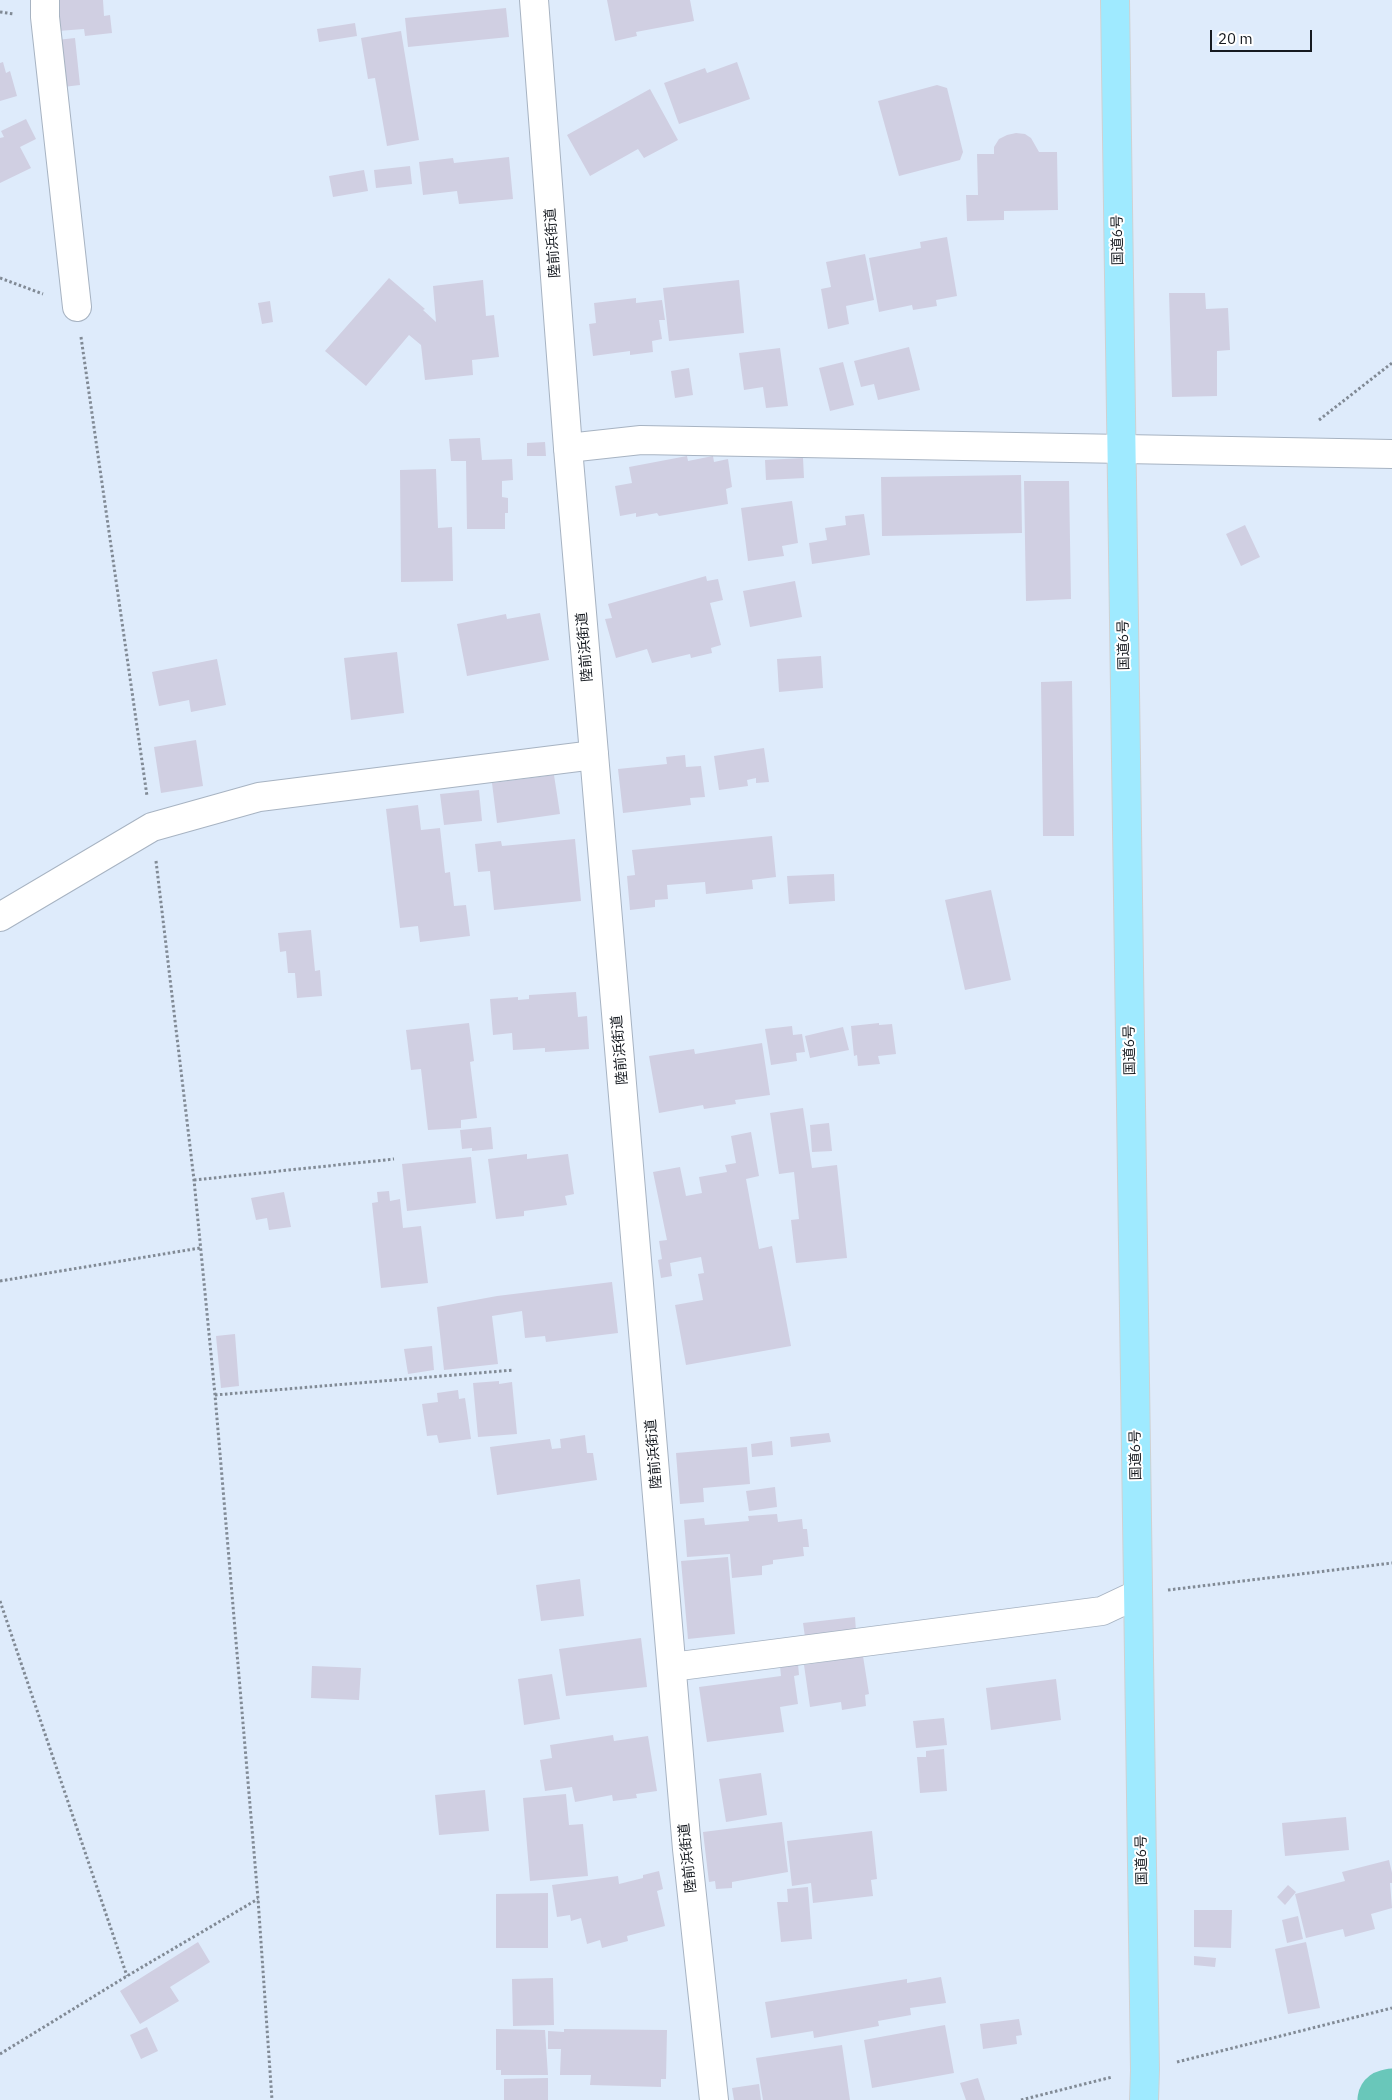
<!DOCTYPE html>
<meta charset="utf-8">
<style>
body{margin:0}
#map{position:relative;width:1392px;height:2100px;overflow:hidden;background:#deebfb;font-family:"IBM Plex Sans",sans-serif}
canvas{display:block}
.scale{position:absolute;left:1210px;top:30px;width:102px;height:22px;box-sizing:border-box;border:2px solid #161a20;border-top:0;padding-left:6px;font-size:15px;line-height:18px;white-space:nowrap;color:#161a20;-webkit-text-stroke:4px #fff;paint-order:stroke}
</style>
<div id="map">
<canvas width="1392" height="2100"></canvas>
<div class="scale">20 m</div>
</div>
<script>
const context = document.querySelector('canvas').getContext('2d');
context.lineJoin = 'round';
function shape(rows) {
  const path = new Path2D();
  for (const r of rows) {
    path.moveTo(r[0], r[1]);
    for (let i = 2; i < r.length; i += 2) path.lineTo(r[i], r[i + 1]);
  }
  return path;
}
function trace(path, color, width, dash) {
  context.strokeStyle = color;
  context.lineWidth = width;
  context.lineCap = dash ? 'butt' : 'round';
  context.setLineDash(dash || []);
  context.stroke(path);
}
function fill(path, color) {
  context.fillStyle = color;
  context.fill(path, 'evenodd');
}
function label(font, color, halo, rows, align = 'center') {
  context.font = font + ' "IBM Plex Sans","Noto Sans JP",sans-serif';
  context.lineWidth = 4;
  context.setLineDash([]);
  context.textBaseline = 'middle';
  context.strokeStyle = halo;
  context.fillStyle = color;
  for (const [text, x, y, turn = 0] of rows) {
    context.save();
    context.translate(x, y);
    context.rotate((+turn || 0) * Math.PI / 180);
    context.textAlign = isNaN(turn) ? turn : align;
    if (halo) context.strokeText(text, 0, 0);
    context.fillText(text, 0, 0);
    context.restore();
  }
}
trace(shape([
 [1388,2100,1392,2099]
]), '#69c7ba', 61);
fill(shape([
 [55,0,103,0,104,16,110,15,112,33,85,36,84,29,58,31],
 [607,0,690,0,694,21,636,32,637,36,615,41],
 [506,8,509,37,408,47,405,18],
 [355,23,357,36,319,42,317,29],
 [401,31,419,140,387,146,375,78,368,79,361,38],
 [75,38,80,85,63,87,57,40],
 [3,62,6,73,10,71,17,96,0,101,0,63],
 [737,62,750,99,679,124,664,83,705,68,707,73],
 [937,85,947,88,963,152,960,160,899,176,878,101],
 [650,89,678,140,644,158,638,149,590,176,567,135],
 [26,119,36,139,20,147,31,168,0,183,0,138,4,137,1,131],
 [1016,133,1025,134,1031,138,1039,152,1057,152,1058,210,1004,211,1004,220,967,221,966,195,978,195,977,154,994,154,994,147,999,139,1007,135],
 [509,157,513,199,459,204,457,191,423,195,419,162,453,158,454,163],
 [410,166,412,184,376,188,374,170],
 [364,170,368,191,333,197,329,176],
 [947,237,957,296,936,300,937,306,913,310,912,305,879,312,869,258,921,248,920,242],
 [865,254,874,300,846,306,849,324,828,329,821,289,831,287,826,262],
 [389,278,425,309,423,310,436,322,433,286,483,280,486,316,494,315,499,357,472,360,473,375,425,380,421,345,409,335,366,386,325,351],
 [739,280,744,333,669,341,663,288],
 [1169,293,1205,293,1206,309,1228,308,1230,350,1217,351,1217,396,1172,397],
 [636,298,636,303,662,300,665,320,659,320,662,339,652,341,653,352,630,355,630,351,593,356,589,324,596,323,594,303],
 [270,301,273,322,262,324,258,303],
 [909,347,920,390,878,400,874,384,861,387,854,361],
 [780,348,788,406,766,408,763,387,744,390,739,353],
 [843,362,854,405,830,411,819,368],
 [689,368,693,395,675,398,671,371],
 [480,438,482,460,512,459,513,480,502,481,502,497,508,498,508,513,505,513,505,529,467,529,466,461,451,461,449,439],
 [545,442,546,456,527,456,527,443],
 [687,456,688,461,713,456,714,462,728,459,732,487,726,489,728,504,659,516,657,513,636,517,636,513,620,516,615,486,632,483,629,467],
 [803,458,804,478,766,480,765,460],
 [436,469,438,528,452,527,453,581,401,582,400,470],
 [1021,475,1022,533,882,536,881,477],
 [1024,481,1069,481,1071,599,1026,601],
 [792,501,798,543,782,546,784,556,748,561,741,508],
 [864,514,870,555,812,564,809,543,827,540,825,528,846,525,845,516],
 [1245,525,1260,557,1241,566,1226,534],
 [706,576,707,581,718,579,723,600,710,603,721,645,711,648,712,653,691,658,690,654,652,663,647,649,616,658,605,619,612,618,608,604],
 [795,581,802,617,750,627,743,591],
 [540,613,549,660,467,676,457,624,506,614,507,619],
 [397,652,404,713,351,720,344,658],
 [821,656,823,688,779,692,777,659],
 [217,659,226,705,191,712,189,700,159,706,152,672],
 [1072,681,1074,836,1043,836,1041,682],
 [196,740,203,786,161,793,154,747],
 [764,748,769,782,756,783,756,778,747,780,748,786,719,790,714,756],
 [685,755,686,767,701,766,705,797,690,798,691,805,623,813,618,769,667,764,666,757],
 [554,775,560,814,497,823,492,783],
 [479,790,482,821,444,825,440,794],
 [418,805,421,830,440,828,445,873,450,872,454,906,466,905,470,936,420,942,418,926,400,928,386,809],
 [772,836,776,877,752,880,753,889,706,894,705,882,667,885,668,899,655,900,655,907,630,910,627,876,635,875,632,850],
 [575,839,581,901,494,910,490,871,478,872,475,844,501,841,502,846],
 [834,874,835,901,789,904,787,876],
 [991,890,1011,980,965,990,945,900],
 [311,930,315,971,320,970,322,996,297,998,295,973,288,973,286,951,280,952,278,933],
 [576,992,578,1017,587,1016,589,1049,545,1052,545,1048,513,1050,512,1033,493,1035,490,999,518,997,518,1000,529,999,529,995],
 [469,1023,474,1061,470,1062,477,1118,461,1120,461,1128,428,1130,421,1069,411,1070,406,1030],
 [879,1023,879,1025,892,1024,896,1054,878,1056,880,1064,858,1066,857,1055,854,1056,851,1026],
 [792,1026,793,1035,802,1034,805,1052,796,1053,797,1061,771,1065,765,1029],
 [843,1027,849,1050,810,1058,805,1036],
 [762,1043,770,1095,735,1100,736,1104,704,1109,703,1105,659,1113,649,1056,694,1049,695,1054],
 [803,1108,812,1168,837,1165,847,1258,796,1263,791,1220,799,1219,794,1172,779,1174,770,1113],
 [829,1123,832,1151,812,1152,810,1125],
 [491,1127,493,1149,472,1151,472,1148,462,1149,460,1130],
 [751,1132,759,1176,746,1179,759,1249,772,1246,791,1346,686,1365,675,1305,703,1300,698,1274,704,1273,701,1257,670,1263,672,1276,661,1278,658,1260,662,1259,659,1241,667,1240,653,1172,680,1167,686,1196,702,1193,699,1177,727,1172,725,1165,736,1163,731,1136],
 [527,1154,527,1159,568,1154,574,1194,565,1196,567,1205,524,1211,524,1216,496,1219,488,1159],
 [471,1157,476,1203,407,1211,402,1164],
 [389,1191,390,1201,400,1199,403,1228,421,1226,428,1283,381,1288,372,1203,378,1202,377,1192],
 [284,1192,291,1227,269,1230,267,1218,256,1220,251,1198],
 [612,1282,618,1333,546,1342,545,1336,525,1338,522,1311,492,1316,498,1364,444,1370,437,1307,497,1296],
 [235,1334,239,1386,221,1388,216,1336],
 [432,1346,434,1370,408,1374,404,1349],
 [499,1381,499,1384,512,1382,517,1434,478,1437,473,1383],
 [458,1390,459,1399,465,1398,471,1439,439,1443,437,1435,427,1436,422,1404,438,1402,437,1393],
 [829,1433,831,1442,791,1447,790,1437],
 [585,1435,587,1453,593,1453,597,1480,497,1495,490,1447,550,1439,552,1449,561,1448,560,1439],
 [772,1441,773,1455,752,1457,751,1444],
 [747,1447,750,1484,703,1488,704,1502,680,1504,676,1453],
 [775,1487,777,1507,749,1511,746,1491],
 [777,1514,778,1522,802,1519,803,1529,807,1529,809,1547,803,1547,804,1556,773,1560,773,1564,762,1566,762,1575,732,1578,730,1554,687,1557,684,1520,704,1518,705,1525,749,1521,748,1516],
 [728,1557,735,1634,688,1639,681,1561],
 [580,1579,584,1616,541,1621,536,1585],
 [855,1617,856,1631,805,1637,803,1623],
 [641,1638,647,1687,566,1696,559,1649],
 [863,1656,869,1694,865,1695,866,1706,842,1710,841,1702,810,1707,804,1665],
 [798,1664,799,1675,794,1676,798,1704,780,1707,784,1732,707,1742,699,1687,781,1676,780,1666],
 [312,1666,361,1668,359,1700,311,1698],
 [552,1674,560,1719,524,1725,518,1679],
 [1056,1679,1061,1720,991,1730,986,1688],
 [944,1718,947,1745,916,1748,913,1721],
 [613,1735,614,1741,648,1736,657,1791,636,1794,637,1798,613,1801,612,1795,575,1802,572,1787,545,1791,540,1760,552,1758,550,1745],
 [944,1749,947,1791,920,1793,917,1757,926,1757,926,1751],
 [761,1773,767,1815,726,1822,719,1779],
 [485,1790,489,1831,439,1835,435,1795],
 [566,1794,569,1825,583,1824,588,1876,530,1881,523,1798],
 [1346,1817,1349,1850,1285,1856,1282,1823],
 [782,1822,788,1872,732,1882,732,1888,716,1889,715,1881,709,1882,703,1832],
 [872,1831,877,1879,871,1880,873,1896,813,1903,811,1883,792,1886,787,1841],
 [1389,1860,1392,1873,1392,1883,1390,1883,1392,1908,1371,1914,1375,1929,1345,1937,1343,1929,1306,1938,1295,1894,1345,1881,1342,1872],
 [659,1871,663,1889,657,1891,665,1926,627,1936,628,1941,602,1948,600,1940,587,1944,581,1918,571,1921,570,1915,557,1917,552,1885,618,1876,619,1884,643,1878,643,1875],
 [1288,1885,1296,1892,1285,1905,1277,1897],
 [808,1887,812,1939,781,1942,777,1902,788,1902,787,1889],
 [548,1893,548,1948,496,1948,496,1894],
 [1194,1910,1232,1910,1231,1948,1194,1947],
 [1298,1916,1303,1939,1287,1943,1282,1920],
 [198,1942,210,1962,170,1987,179,2001,140,2024,120,1991],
 [1306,1942,1320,2008,1288,2014,1275,1949],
 [1194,1956,1216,1958,1215,1967,1194,1965],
 [941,1977,946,2003,910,2008,911,2015,878,2021,879,2026,814,2038,813,2031,771,2038,765,2002,907,1979,907,1983],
 [553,1978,554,2025,513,2026,512,1979],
 [1019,2019,1022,2035,1016,2036,1017,2044,983,2049,980,2024],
 [945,2025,954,2073,872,2088,864,2040],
 [147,2027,158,2051,141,2059,130,2035],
 [496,2029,545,2030,548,2075,501,2075,501,2070,496,2070],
 [564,2029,667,2030,666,2079,661,2079,661,2087,590,2085,591,2075,560,2075,561,2049,548,2049,548,2031,564,2032],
 [842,2045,850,2100,763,2100,756,2058],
 [548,2078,548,2100,504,2100,504,2079],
 [978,2078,985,2100,966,2100,960,2083],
 [759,2084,761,2100,734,2100,732,2088]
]), '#d0cfe2');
const minor = shape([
 [45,0,45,17,77,307],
 [568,448,641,440,1392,454],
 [0,917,152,827,259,797,594,755],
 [672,1667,1102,1611,1138,1594]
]);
const tertiary = shape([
 [534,0,568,448,687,1849,714,2100]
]);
const trunk = shape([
 [1115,0,1145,2070,1144,2100]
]);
trace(minor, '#a7b3c2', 30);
trace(tertiary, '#a7b3c2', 30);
trace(trunk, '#d0d1d2', 30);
trace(shape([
 [0,12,14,14],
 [0,278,43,294],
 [81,337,147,796],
 [1319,420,1392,363],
 [156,861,194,1180,215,1395,258,1899,272,2100],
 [194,1180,394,1159],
 [0,1281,200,1248],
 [215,1395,514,1370],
 [1168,1590,1392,1563],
 [0,1601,127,1976],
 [0,2054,127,1976,258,1899],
 [1177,2062,1392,2008],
 [1021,2100,1112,2077]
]), '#818a95', 3, [2.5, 2.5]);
trace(minor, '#fff', 28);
trace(tertiary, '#fff', 28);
trace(trunk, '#9feaff', 28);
label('14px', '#161a20', '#fff', [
 ["国道6号",1118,240,-91],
 ["陸前浜街道",553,243,-94],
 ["国道6号",1124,645,-91],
 ["陸前浜街道",585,647,-95],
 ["陸前浜街道",620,1050,-95],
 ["国道6号",1130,1050,-91],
 ["陸前浜街道",654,1454,-95],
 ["国道6号",1136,1455,-91],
 ["陸前浜街道",688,1858,-96],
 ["国道6号",1142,1860,-91]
]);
</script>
